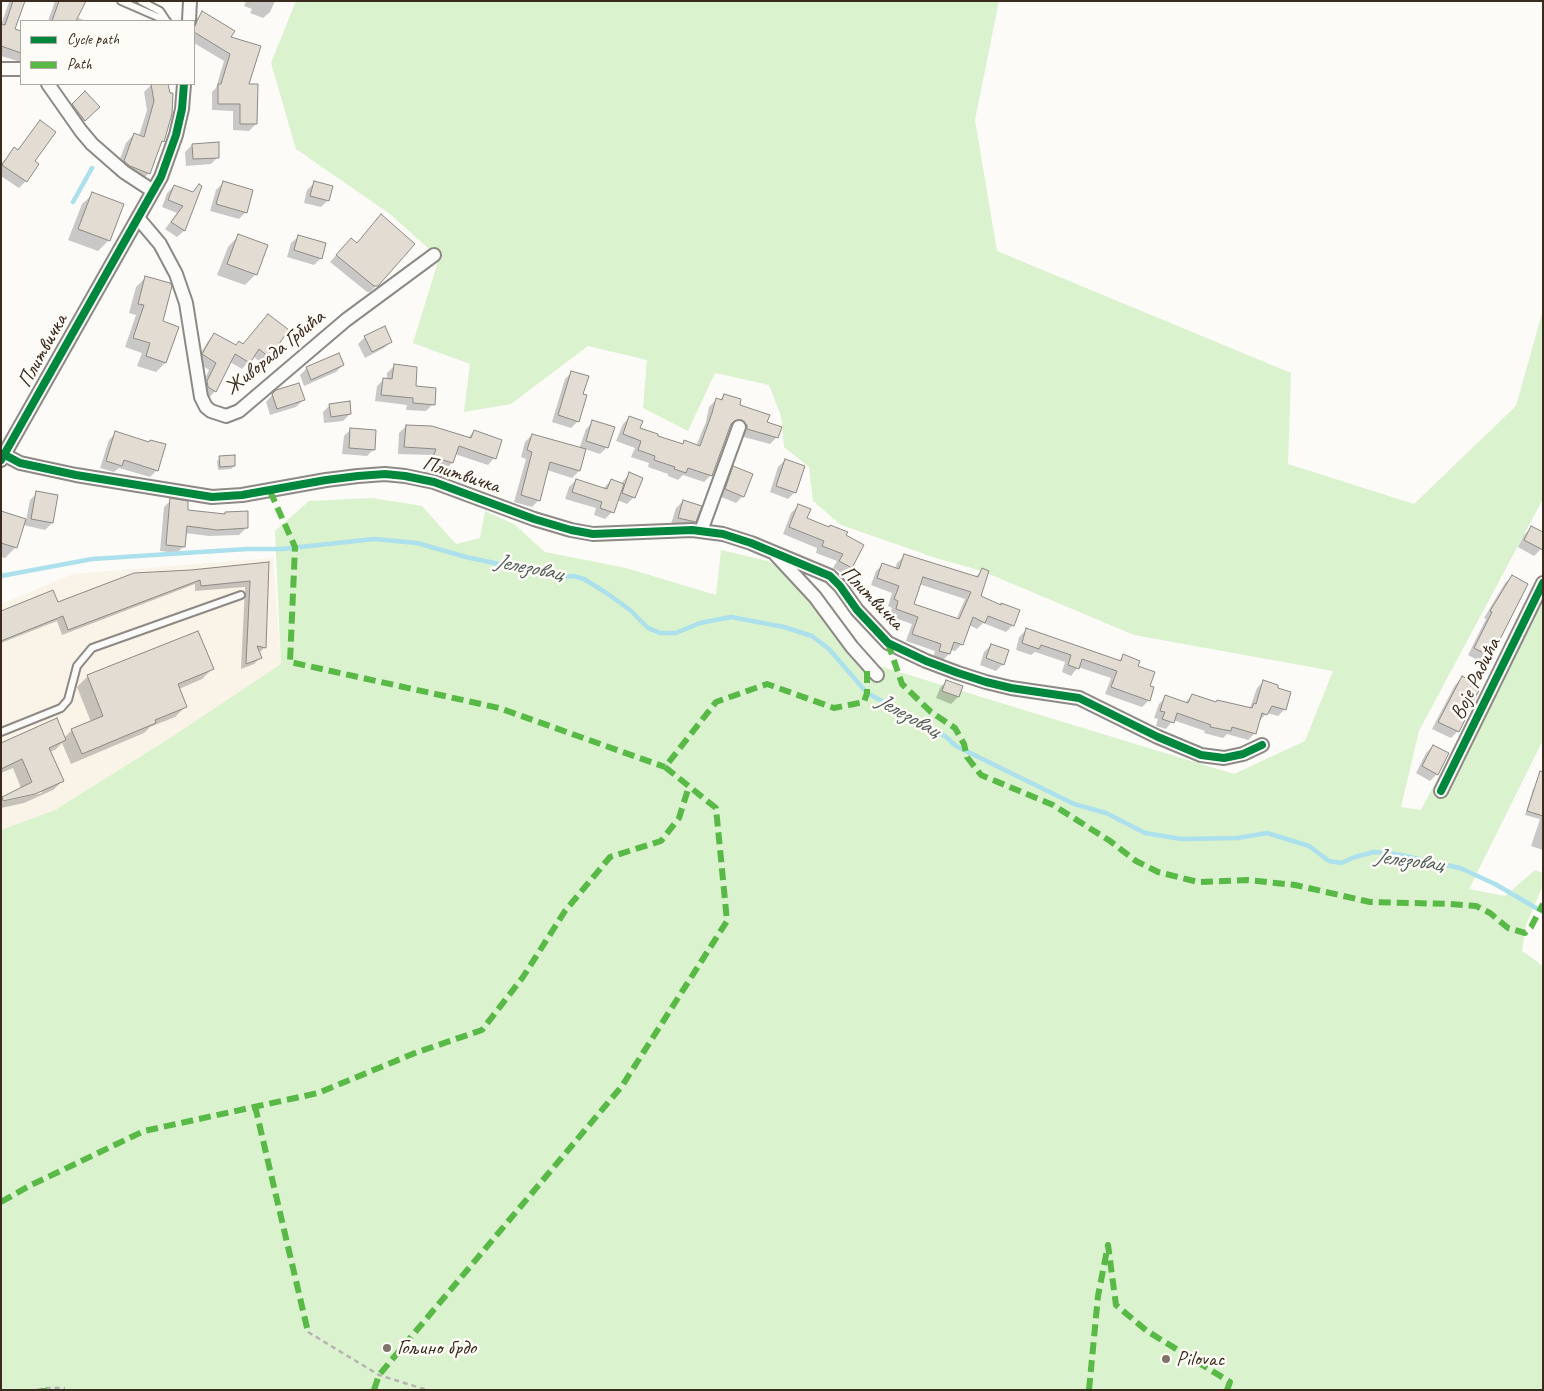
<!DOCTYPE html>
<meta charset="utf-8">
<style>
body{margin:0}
#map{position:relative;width:1544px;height:1391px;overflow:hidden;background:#fcfbf8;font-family:Caveat,sans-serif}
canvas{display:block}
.frame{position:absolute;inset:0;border:2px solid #3b2a1e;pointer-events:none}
.legend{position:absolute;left:20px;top:20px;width:175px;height:65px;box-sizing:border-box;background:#fdfcf7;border:1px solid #afa8a0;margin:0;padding:6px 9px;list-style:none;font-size:15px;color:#3b2a1e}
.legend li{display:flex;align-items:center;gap:10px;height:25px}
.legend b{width:25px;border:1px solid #afa8a0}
</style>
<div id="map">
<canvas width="1544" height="1391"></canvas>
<div class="frame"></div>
<ul class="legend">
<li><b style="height:6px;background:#00873e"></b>Cycle path</li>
<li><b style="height:6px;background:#58b947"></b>Path</li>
</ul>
</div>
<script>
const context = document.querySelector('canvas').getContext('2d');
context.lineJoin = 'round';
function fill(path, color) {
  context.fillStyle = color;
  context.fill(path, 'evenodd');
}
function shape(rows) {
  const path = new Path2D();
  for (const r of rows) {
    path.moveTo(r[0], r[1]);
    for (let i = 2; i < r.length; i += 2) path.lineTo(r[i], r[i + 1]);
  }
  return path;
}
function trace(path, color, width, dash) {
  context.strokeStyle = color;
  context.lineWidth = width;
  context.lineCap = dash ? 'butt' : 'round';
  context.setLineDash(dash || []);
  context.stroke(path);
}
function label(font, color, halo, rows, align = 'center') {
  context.font = font + ' Caveat,sans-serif';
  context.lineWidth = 5;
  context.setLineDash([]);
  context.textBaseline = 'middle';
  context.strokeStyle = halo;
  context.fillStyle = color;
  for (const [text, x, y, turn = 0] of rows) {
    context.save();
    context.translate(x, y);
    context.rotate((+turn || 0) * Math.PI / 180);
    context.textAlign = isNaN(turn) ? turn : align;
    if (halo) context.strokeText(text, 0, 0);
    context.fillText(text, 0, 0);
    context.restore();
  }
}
fill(shape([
 [273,558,281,664,170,738,55,810,1,830,1,604,73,574]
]), '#f9f3e8');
fill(shape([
 [296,1,999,1,975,120,997,251,1291,373,1288,464,1414,504,1516,406,1543,310,1543,499,1419,731,1401,807,1421,810,1543,579,1543,740,1469,889,1505,896,1535,870,1543,873,1543,885,1526,925,1522,951,1543,966,1543,1390,1,1390,1,830,55,810,170,738,281,664,275,531,309,501,372,498,422,506,456,544,480,538,485,511,514,524,545,552,626,568,716,595,721,550,768,561,818,592,873,664,1234,774,1305,741,1333,671,1134,635,982,571,936,558,841,525,813,501,809,467,784,447,781,416,769,385,715,373,688,431,643,408,647,360,588,346,511,404,464,412,470,364,413,343,439,258,390,214,296,149,271,63]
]), '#daf2cd');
fill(shape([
 [8,1,24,1,14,30,21,32,21,62,1,56,1,25,9,2],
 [55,1,84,1,76,17,86,21,48,21],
 [246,1,275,1,270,12,263,18,250,13,252,9,244,6],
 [202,13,230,38,256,124,249,131,233,130,233,111,212,110,212,92,216,88,224,61,194,43,194,22],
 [152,84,167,84,171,114,163,141,159,145,149,173,141,181,116,169,126,143,134,134,139,136,147,110,144,92],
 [85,93,99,107,78,127,66,112],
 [40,122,33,161,26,181,19,188,1,176,1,164,14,149,17,151],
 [192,145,218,157,211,164,186,166,185,152],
 [223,183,246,212,239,219,210,211,216,190],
 [314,183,328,200,321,207,304,203,307,190],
 [199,185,200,186,184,231,177,237,165,229,177,213,162,207,167,193,174,186,192,193],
 [93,194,109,240,98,251,68,240,82,204],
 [381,216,377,285,370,292,367,292,330,262,344,246,356,244],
 [238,236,256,274,245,285,217,275,228,247],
 [298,237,321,258,314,265,287,257,291,243],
 [145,278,161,322,165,363,156,372,137,366,142,353,125,347,136,315,129,313,136,287],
 [287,331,261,363,253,356,242,369,230,362,215,391,209,398,200,389,209,370,196,361,208,341,215,334,235,346],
 [365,337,391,341,384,348,365,358,358,344],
 [343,365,336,372,304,386,300,375,307,368],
 [394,366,433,404,426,411,406,410,407,405,375,401,377,386,384,379,387,380,387,373],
 [572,372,581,395,578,421,571,428,552,422,565,379],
 [273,394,303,400,296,407,270,415,266,402],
 [724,395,738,406,766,422,777,437,770,444,740,436,738,428,730,426,711,475,704,482,683,475,678,480,668,476,668,474,648,467,649,463,631,457,635,448,616,441,623,424,630,417,638,429,656,437,681,445,684,442,696,446,706,422,709,407,716,400,719,401],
 [330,405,350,414,343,421,324,423,323,412],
 [593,422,607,447,600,454,585,449,579,471,572,478,547,470,539,500,532,507,514,502,526,459,521,457,525,442,532,435,579,449,586,429],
 [406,426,467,439,474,431,494,458,488,465,455,454,452,463,445,470,427,464,430,455,398,454,399,433],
 [351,429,374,449,367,456,342,454,344,436],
 [116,433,157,470,150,477,119,468,114,472,100,468,109,440],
 [220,458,234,466,231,469,218,470,217,461],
 [785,460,795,492,788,499,770,492,778,467],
 [734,468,743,496,736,503,719,496,727,475],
 [629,474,634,497,627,504,617,500,612,512,605,519,594,515,596,508,565,499,569,487,576,480,603,489,611,480,621,484],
 [37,493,52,523,45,530,23,525,16,547,5,558,1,557,1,513,26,520,30,500],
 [171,500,186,511,223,515,226,513,246,528,239,535,209,536,185,533,184,546,177,553,160,551,164,507],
 [683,501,694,522,687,529,671,524,676,508],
 [798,506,805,519,845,536,851,567,844,574,833,568,837,561,816,553,817,548,783,534,791,513],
 [1531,528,1541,549,1534,556,1518,547,1524,535],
 [904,556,975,577,983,570,980,597,1013,625,1006,632,983,623,977,629,969,625,962,644,955,651,950,650,949,654,942,661,933,658,935,651,906,641,912,624,889,616,892,608,888,606,892,593,871,585,876,571,883,564,895,569,897,563],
 [919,584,965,599,956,620,912,604],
 [267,563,265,647,259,653,260,658,254,664,241,669,245,587,195,591,195,584,62,635,57,621,1,643,1,612,57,604,191,571],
 [1512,576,1490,656,1483,663,1468,655,1486,619,1484,618,1505,583],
 [1026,630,1118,661,1123,656,1136,667,1148,687,1149,700,1142,707,1105,694,1111,678,1078,667,1071,676,1062,672,1065,662,1035,652,1031,655,1016,650,1019,637],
 [991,645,1003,664,996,671,980,665,984,652],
 [212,669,202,679,179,689,186,706,175,717,150,727,144,733,71,764,62,743,55,750,50,752,63,781,53,790,24,803,1,808,1,799,3,798,21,788,13,768,1,773,1,744,64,738,72,730,91,722,77,687,88,676],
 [41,791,42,793,1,802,5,799],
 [1462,678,1461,719,1463,720,1458,731,1451,738,1432,729,1455,685],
 [946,681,958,697,951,704,936,698,940,688],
 [1264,681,1285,709,1278,716,1267,713,1259,721,1255,733,1248,740,1227,734,1223,738,1204,733,1205,731,1173,720,1166,729,1156,726,1158,719,1154,718,1159,704,1166,697,1185,703,1192,695,1215,703,1250,708,1257,688],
 [1433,746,1437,774,1430,781,1416,773,1426,753],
 [1543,784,1543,850,1531,846,1540,819,1525,815,1533,789,1536,786]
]), '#0003');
trace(shape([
 [73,202,92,168],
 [1,576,92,559,247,549,282,549,374,539,417,543,466,557,560,577,573,576,584,579,608,594,630,610,648,628,660,633,676,633,700,623,731,617,784,627,812,636,829,649,867,693,886,703,898,715,945,736,956,746,1074,804,1106,813,1145,833,1181,839,1237,838,1267,833,1309,846,1329,861,1341,863,1355,857,1374,852,1396,854,1460,868,1495,884,1543,912]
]), '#abe0ec', 4.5);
const building = shape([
 [13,1,25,1,15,29,21,31,21,53,1,46,1,24,5,25,13,1],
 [59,1,86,1,76,21,52,21,59,1],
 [202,11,235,31,231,37,261,46,249,84,258,84,257,124,240,124,240,104,218,104,218,84,221,84,230,54,194,32,194,27,202,11],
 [151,84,168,84,170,93,173,93,172,114,164,142,162,141,150,174,130,166,124,161,134,133,144,137,154,101,151,84],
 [85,91,100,107,85,121,72,104,85,91],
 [40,120,56,132,35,161,39,164,27,182,2,165,14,147,18,150,40,120],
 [219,142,219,158,193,159,192,144,219,142],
 [223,181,253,190,247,213,216,204,223,181],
 [314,181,333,186,329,201,310,196,314,181],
 [199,184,202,186,185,231,171,222,183,206,168,200,174,185,193,192,199,184],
 [92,192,124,204,110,241,78,229,92,192],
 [381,214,415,244,378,286,374,286,336,255,351,238,357,243,381,214],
 [238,234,268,245,257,275,227,264,238,234],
 [298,235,326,243,322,259,294,250,298,235],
 [145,276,170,283,172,286,163,321,179,327,166,363,146,356,150,343,133,338,144,305,138,304,145,276],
 [268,314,289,330,276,348,269,357,259,349,250,363,235,354,216,392,208,387,207,381,216,363,202,354,214,333,236,345,239,341,243,344,268,314],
 [385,326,392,342,372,352,364,336,385,326],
 [339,353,344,365,311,380,306,367,339,353],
 [394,364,417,367,416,386,436,388,435,405,413,403,413,398,381,395,383,378,392,379,394,364],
 [571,371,589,376,583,394,587,395,579,422,558,415,571,371],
 [299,383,305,400,277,409,272,394,276,390,299,383],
 [724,394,741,399,740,405,770,415,767,422,782,427,778,438,747,429,747,425,742,420,734,421,731,424,712,476,688,468,686,473,674,469,675,467,654,460,655,456,638,450,641,441,623,434,629,416,643,421,640,428,658,434,658,436,683,444,684,440,700,446,712,413,716,398,722,400,724,394],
 [350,401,351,414,331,417,329,404,350,401],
 [592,420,615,427,608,448,586,441,592,420],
 [406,425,432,426,471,438,474,430,502,440,496,459,459,446,453,463,433,457,436,449,404,447,406,425],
 [350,428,376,430,375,450,349,448,350,428],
 [115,431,149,442,150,440,166,444,158,471,124,460,122,466,106,461,115,431],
 [532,434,586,449,580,471,550,462,540,501,521,495,532,452,527,450,532,434],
 [235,455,235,466,220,467,219,456,235,455],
 [785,459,805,466,796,493,776,486,785,459],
 [733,466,753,474,744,497,725,489,733,466],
 [629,472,643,478,635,498,622,493,629,472],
 [576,479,607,489,611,479,624,484,614,513,600,508,602,502,572,492,576,479],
 [36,491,58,495,53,523,31,519,36,491],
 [170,498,188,501,188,510,225,514,225,512,248,511,248,528,217,530,187,526,185,547,166,545,170,498],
 [683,500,702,506,696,522,678,518,683,500],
 [798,504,811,509,807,518,829,527,830,525,848,532,846,535,864,545,852,568,839,561,843,554,822,546,824,541,789,527,798,504],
 [1,511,26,519,17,548,1,543,1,511],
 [1531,526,1543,532,1543,550,1524,540,1531,526],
 [904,554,978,577,982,568,989,571,981,596,1001,605,1001,603,1020,610,1014,626,988,616,985,623,973,617,963,645,954,642,950,654,939,651,941,644,912,634,918,617,896,609,898,601,894,599,899,586,877,578,882,563,899,569,904,554],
 [923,577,971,592,959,619,914,604,923,577],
 [269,562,266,648,257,646,262,658,246,664,250,581,201,586,200,580,68,630,63,616,1,641,1,611,53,590,58,602,134,573,191,570,269,562],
 [1512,575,1528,584,1491,657,1474,648,1492,612,1490,611,1512,575],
 [1026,628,1121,661,1123,654,1140,661,1138,666,1155,672,1150,686,1154,687,1150,701,1111,687,1117,671,1082,659,1079,669,1068,665,1071,655,1041,645,1039,649,1022,643,1026,628],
 [198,631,214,669,178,684,187,707,155,720,156,723,82,754,71,729,103,716,87,675,198,631],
 [991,644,1009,650,1004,665,986,658,991,644],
 [1462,676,1481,687,1463,719,1465,720,1459,732,1438,722,1462,676],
 [946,680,963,686,959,697,942,691,946,680],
 [1263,680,1278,685,1278,688,1291,692,1286,710,1272,706,1267,715,1262,713,1256,734,1232,727,1231,731,1210,727,1211,725,1177,713,1174,723,1162,719,1165,712,1160,711,1165,695,1188,703,1192,694,1216,702,1217,700,1252,708,1254,703,1256,704,1263,680],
 [57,718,66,740,49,748,64,781,35,794,3,801,2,797,32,782,22,759,1,769,1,743,57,718],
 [1433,745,1449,753,1438,775,1422,766,1433,745],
 [1540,771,1543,772,1543,816,1527,811,1540,771]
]);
fill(building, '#e2dcd2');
trace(building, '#8d8985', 1);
const lane = shape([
 [121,1,167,21],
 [141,1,160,11,166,20],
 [1,732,61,708,68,700,77,666,92,648,241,595]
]);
const street = shape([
 [189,21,190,1],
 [1,69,21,69],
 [48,84,81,131,92,144,124,172,153,191],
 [138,218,160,244,176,274,186,303,201,397,206,407,211,411,226,416,239,411,346,320,434,255],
 [5,455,20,463,76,475,212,497,242,495,326,480,358,476,385,474,405,476,434,482,534,519,571,530,593,534,692,530,723,534,751,543,830,576,840,586,857,610,888,643,926,661,958,673,986,682,1011,688,1079,698,1158,737,1201,755,1224,758,1243,754,1262,745],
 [1,460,161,177,176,135,182,109,184,84],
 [701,531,739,427],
 [776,555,815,597,852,647,877,675],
 [1441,791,1543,583]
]);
trace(lane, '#8d8985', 10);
trace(street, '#8d8985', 16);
trace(shape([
 [308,1332,379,1375,427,1390],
 [37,1390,44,1388,65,1388]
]), '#b6b4b1', 2.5, [5, 4]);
trace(lane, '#fbfbf9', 6);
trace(street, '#fbfbf9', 12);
trace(shape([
 [270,491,295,547,290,662,499,708,665,767],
 [888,643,902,684,931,712,955,728,964,744,967,757,981,775,1053,805,1110,841,1136,861,1158,872,1198,882,1247,880,1295,885,1370,902,1450,904,1476,906,1490,913,1508,928,1525,933,1531,927,1543,904],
 [255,1106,308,1332],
 [1,1202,29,1186,144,1131,318,1093,415,1053,482,1030,523,977,565,911,610,857,661,841,679,818,689,786],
 [44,1388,44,1390],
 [374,1390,379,1375,622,1086,727,921,716,808,665,767,716,702,767,684,834,708,864,702,867,693,867,665],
 [1089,1390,1098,1296,1108,1245,1116,1305,1147,1331,1230,1382,1227,1390]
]), '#58b947', 6, [12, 6]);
trace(shape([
 [5,455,20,463,76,475,212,497,242,495,326,480,358,476,385,474,405,476,434,482,534,519,571,530,593,534,692,530,723,534,751,543,830,576,840,586,857,610,888,643,926,661,958,673,986,682,1011,688,1079,698,1158,737,1201,755,1224,758,1243,754,1262,745],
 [1,460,161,177,176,135,182,109,184,84],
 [1441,791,1543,583]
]), '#00873e', 8);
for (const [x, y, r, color] of [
 [387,1348,5,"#7f736a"],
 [1166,1359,5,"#7f736a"]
]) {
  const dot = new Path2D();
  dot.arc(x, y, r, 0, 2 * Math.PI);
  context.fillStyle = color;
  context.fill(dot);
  trace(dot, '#fdfcf7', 2);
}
label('21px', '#3b2a1e', '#fdfcf7', [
 ["Плитвичка",43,351,-61],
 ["Живорада Грбића",275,353,-39],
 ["Плитвичка",461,475,18],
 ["Плитвичка",872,598,46],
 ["Воје Радића",1476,679,-64]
]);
label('21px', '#3b2a1e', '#fdfcf7', [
 ["Гољино брдо",397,1348],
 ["Pilovac",1176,1359]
], 'left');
label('italic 22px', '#525d5a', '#fdfcf7', [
 ["Јелезовац",529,568,11],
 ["Јелезовац",908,716,29],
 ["Јелезовац",1409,861,7]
]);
</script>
